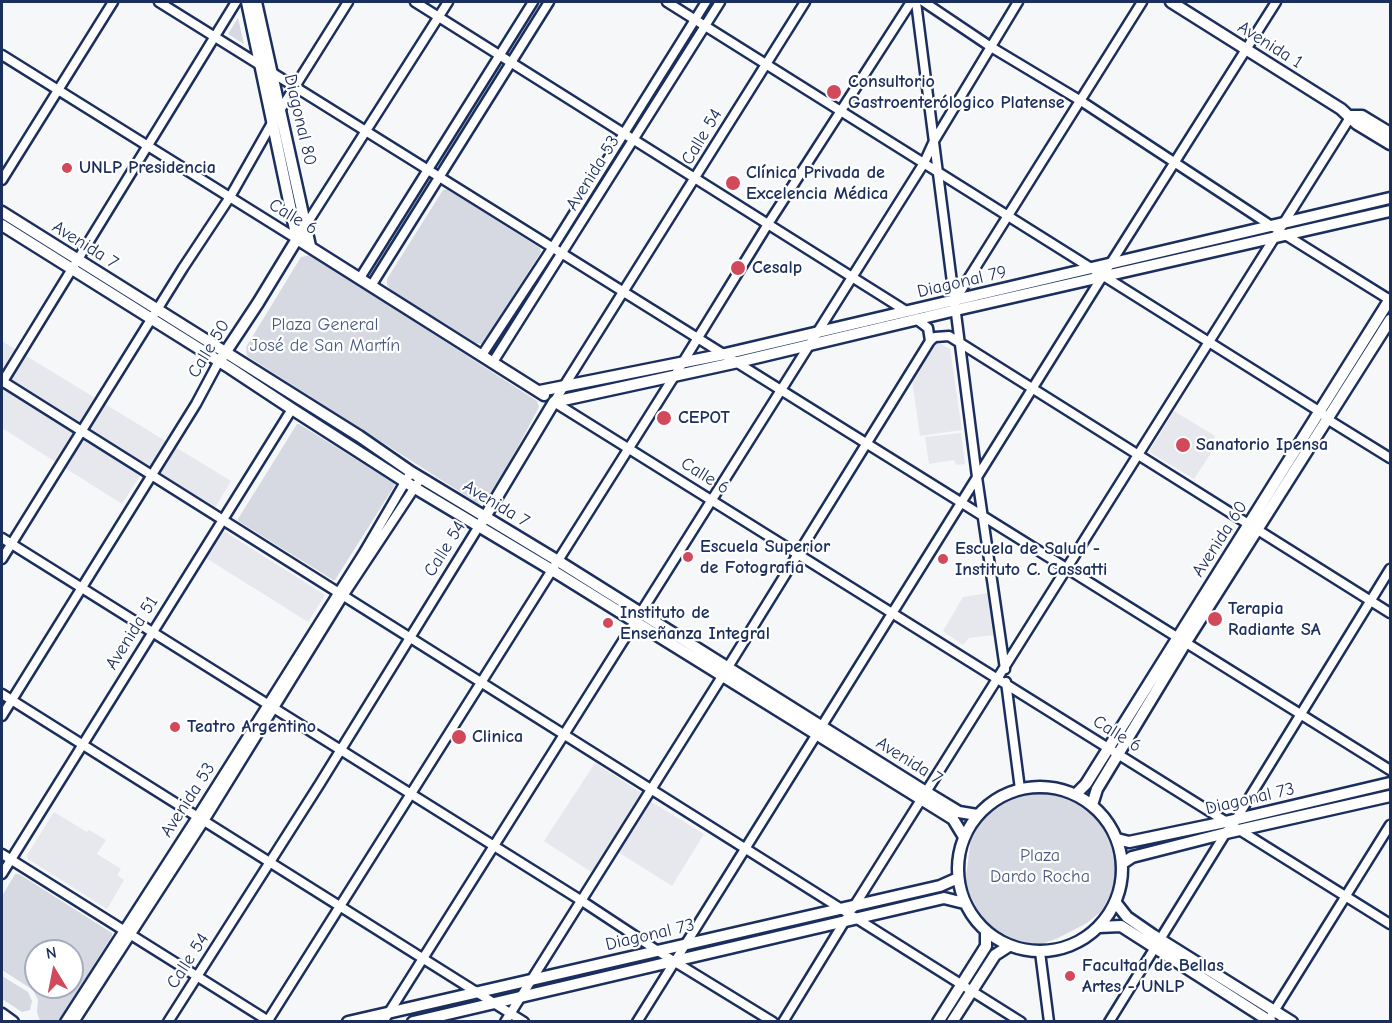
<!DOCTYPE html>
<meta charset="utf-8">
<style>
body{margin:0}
#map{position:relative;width:1392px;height:1023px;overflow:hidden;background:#f6f7f9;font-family:"Comic Neue",sans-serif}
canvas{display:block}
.frame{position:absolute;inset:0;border:3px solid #1b2f5e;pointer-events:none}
.north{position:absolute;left:24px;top:939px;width:60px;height:60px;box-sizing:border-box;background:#fff;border:2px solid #a4acbf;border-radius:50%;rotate:350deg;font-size:16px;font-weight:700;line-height:24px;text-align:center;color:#1b2f5e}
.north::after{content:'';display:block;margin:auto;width:21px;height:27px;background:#d1495b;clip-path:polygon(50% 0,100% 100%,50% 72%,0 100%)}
</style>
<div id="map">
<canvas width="1392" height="1023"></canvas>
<div class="frame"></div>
<div class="north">N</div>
</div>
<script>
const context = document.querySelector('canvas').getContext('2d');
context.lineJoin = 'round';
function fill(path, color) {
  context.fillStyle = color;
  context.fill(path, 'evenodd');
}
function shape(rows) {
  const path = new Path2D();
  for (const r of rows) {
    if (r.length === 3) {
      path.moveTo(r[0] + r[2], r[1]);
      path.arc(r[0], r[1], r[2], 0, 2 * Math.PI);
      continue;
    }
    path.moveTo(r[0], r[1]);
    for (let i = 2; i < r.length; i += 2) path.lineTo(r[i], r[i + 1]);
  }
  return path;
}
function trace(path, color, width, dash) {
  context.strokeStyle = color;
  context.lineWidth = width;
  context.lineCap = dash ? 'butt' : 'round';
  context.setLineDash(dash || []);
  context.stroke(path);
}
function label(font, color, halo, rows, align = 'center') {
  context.font = font + ' "Comic Neue",sans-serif';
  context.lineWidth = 4.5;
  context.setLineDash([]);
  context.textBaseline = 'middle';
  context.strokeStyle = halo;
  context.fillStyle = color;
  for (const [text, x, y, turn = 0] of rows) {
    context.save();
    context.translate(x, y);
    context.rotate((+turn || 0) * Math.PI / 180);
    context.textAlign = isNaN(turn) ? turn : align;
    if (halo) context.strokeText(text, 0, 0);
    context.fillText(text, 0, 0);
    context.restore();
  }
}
fill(shape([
 [2,341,231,481,213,511,145,468,122,504,2,428],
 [938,342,950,349,962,430,920,436,912,380],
 [1174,411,1215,436,1210,444,1215,447,1194,479,1151,453,1150,450],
 [961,433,965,464,956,465,954,460,929,464,925,437],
 [224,531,325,595,308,622,206,558],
 [988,593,994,635,969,638,963,645,943,631,963,597],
 [595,763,643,794,591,872,544,841],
 [650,801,704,834,672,886,618,852],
 [54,812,87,832,89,830,106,840,97,854,121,869,117,875,124,880,107,909,28,859,27,855]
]), '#e6e8ee');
fill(shape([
 [538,2,543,2,510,54,506,52],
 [238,18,244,44,228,34],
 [500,65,503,67,441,166,437,164],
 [431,174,434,177,372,276,368,274],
 [447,189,540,248,541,252,484,342,481,344,476,343,391,290,387,285,387,279,443,190],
 [311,255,537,401,539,407,489,501,479,504,247,356,246,347,301,257],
 [297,424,299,424,394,483,395,485,335,580,333,580,238,521,238,519],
 [1031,793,1057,795,1082,805,1100,821,1112,843,1116,867,1113,891,1103,910,1087,923,1058,938,1039,945,1016,943,994,931,977,912,965,884,971,838,984,816,1005,801],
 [15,874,19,874,112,933,112,936,59,1021,40,1021,37,1012,38,1000,33,990,2,970,2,896],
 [36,951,72,951,72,987,36,987],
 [2,976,28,992,32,1001,30,1010,22,1012,2,999]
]), '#d6d9e2');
const minor = shape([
 [159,2,1390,770],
 [415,2,906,311],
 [667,2,1322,413,1327,419,1390,458],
 [805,2,554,402,1390,924],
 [916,2,977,477,1005,669],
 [924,2,991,47,1081,101,1273,227],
 [2,55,297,239,448,2],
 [2,180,113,2],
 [1284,234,1390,300],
 [360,278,533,2],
 [371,286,549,2],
 [955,300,1142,2],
 [916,319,928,328,930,341],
 [482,355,553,247,706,2],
 [493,362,720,2],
 [2,381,1021,1022],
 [2,383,236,2],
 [2,538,582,901,667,957,773,1022],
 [2,559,183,268,230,197,272,123,348,2],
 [1006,682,1020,789],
 [2,694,524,1022],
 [2,716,196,404,219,361],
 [1235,821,1390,569],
 [2,854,270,1022],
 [2,874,292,409],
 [853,908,1351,116],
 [1040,952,1049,1022],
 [1271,1016,1390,825],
 [65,1022,197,817,363,554,411,472],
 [74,1022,204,821,343,596,421,478],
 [168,1022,319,785,479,526],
 [267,1022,675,375,768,224,911,2],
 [383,1022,924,163,934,141,1018,2],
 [505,1022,728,667,930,341,935,337,949,336,1390,613],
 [637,1022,1102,277,1276,2],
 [783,1022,846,919],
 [1109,1022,1227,831]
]);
const major = shape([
 [247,2,297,239],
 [256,2,310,246],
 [1171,2,1341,109,1357,124,1390,144],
 [1351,116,1362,116,1390,133],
 [2,212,359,436,411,472,558,561,926,792,959,812,977,815],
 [2,225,230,368,292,409,415,488,552,570,953,819,964,837],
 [297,239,544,395],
 [221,359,258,303,297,239],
 [540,391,725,354,1390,198],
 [554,402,738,362,956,310,1390,211],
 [482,522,554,402],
 [1040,869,82],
 [1076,794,1086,784,1390,299],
 [1092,805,1097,789,1186,642,1390,320],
 [1117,839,1129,842,1225,822,1390,783],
 [1123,863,1132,857,1226,833,1390,796],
 [1116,903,1127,917,1153,935,1292,1022],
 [1099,927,1121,926,1271,1022],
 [2,1014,13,1022],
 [348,1022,940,886,958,878],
 [413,1022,944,898,964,903],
 [938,1022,986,946,986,932],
 [952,1022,995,955,1009,946]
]);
trace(minor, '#1b2f5e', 13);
trace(major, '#1b2f5e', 15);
trace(minor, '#fff', 8);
trace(major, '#fff', 10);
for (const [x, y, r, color] of [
 [834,92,8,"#d1495b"],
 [67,168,6,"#d1495b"],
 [733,183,8,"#d1495b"],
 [738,268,8,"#d1495b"],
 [664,418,8,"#d1495b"],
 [1183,445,8,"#d1495b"],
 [688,557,6,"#d1495b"],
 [943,559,6,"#d1495b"],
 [1215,619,8,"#d1495b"],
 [608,623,6,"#d1495b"],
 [175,727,6,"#d1495b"],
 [459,737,8,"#d1495b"],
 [1070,976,6,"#d1495b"]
]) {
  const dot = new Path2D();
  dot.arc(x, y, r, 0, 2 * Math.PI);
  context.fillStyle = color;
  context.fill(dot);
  trace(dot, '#fff', 2);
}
label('18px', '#1b2f5e', '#fff', [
 ["Avenida 1",1270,45,32],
 ["Diagonal 80",300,120,77],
 ["Calle 54",702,137,-59],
 ["Avenida 53",593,173,-58],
 ["Calle 6",293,217,31],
 ["Avenida 7",85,245,32],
 ["Diagonal 79",962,282,-13],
 ["Calle 50",209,349,-59],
 ["Calle 6",705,476,32],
 ["Avenida 7",496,504,31],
 ["Avenida 60",1220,539,-57],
 ["Calle 54",445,549,-58],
 ["Avenida 51",132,633,-58],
 ["Calle 6",1117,734,32],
 ["Avenida 7",909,761,32],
 ["Diagonal 73",1250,799,-13],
 ["Avenida 53",188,800,-57],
 ["Diagonal 73",650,935,-13],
 ["Calle 54",188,961,-57]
]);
label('bold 18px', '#1b2f5e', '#fff', [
 ["Consultorio",848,82],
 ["Gastroenterólogico Platense",848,103],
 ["UNLP Presidencia",79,168],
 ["Clínica Privada de",746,173],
 ["Excelencia Médica",746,194],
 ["Cesalp",752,268],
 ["CEPOT",678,418],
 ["Sanatorio Ipensa",1196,445],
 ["Escuela Superior",700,547],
 ["de Fotografia",700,568],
 ["Escuela de Salud -",955,549],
 ["Instituto C. Cassatti",955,570],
 ["Terapia",1228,609],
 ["Radiante SA",1228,630],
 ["Instituto de",620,613],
 ["Enseñanza Integral",620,634],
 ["Teatro Argentino",187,727],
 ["Clinica",472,737],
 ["Facultad de Bellas",1082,966],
 ["Artes - UNLP",1082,987]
], 'left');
label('18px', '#4a5a7f', '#fff', [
 ["Plaza General",325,325],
 ["José de San Martín",325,346],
 ["Plaza",1040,856],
 ["Dardo Rocha",1040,877]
]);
</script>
